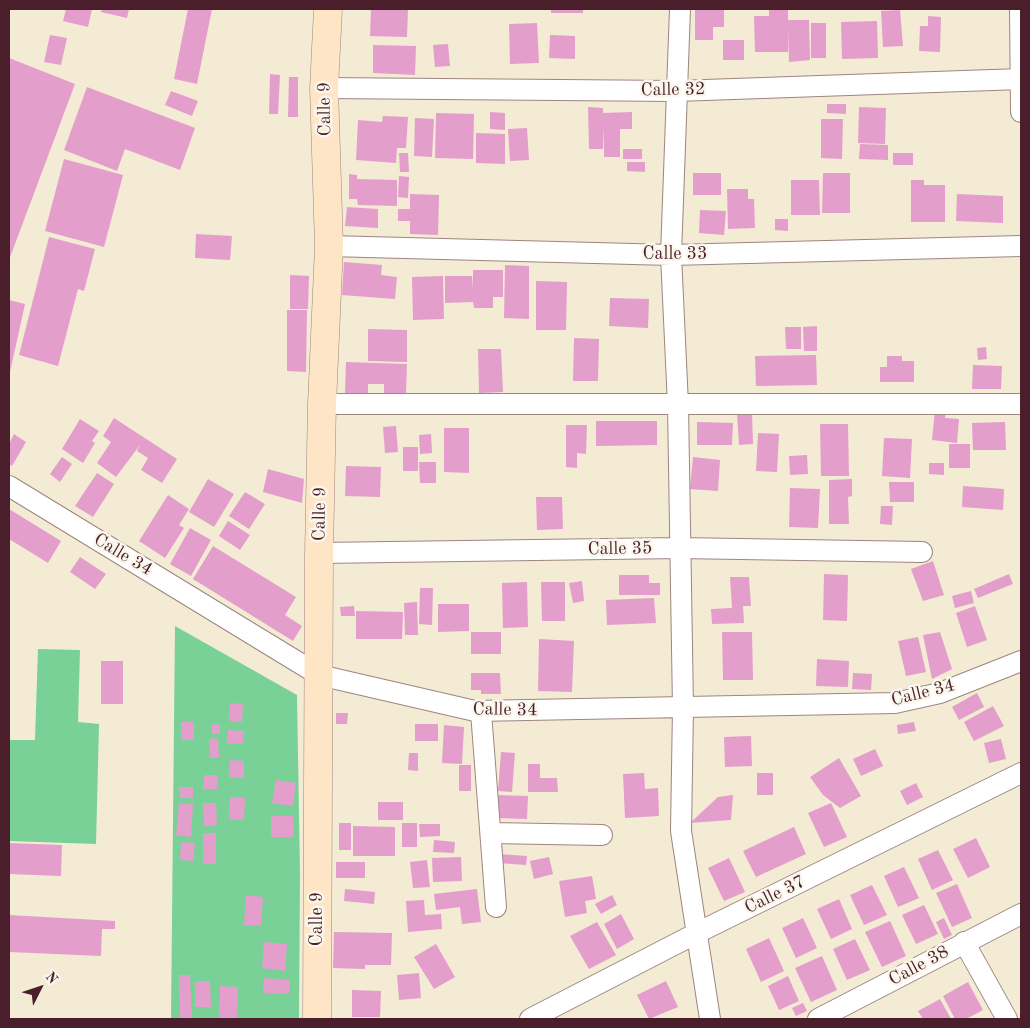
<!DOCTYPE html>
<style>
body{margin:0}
#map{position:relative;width:1030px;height:1028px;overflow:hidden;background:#f3ebd4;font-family:"Old Standard TT",serif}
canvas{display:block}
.frame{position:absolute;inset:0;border:10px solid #4a1f2b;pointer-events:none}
.north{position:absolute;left:15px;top:963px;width:50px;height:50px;-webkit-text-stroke:4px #fbf7ec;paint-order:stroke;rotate:49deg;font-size:14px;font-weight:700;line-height:20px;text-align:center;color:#4a1f2b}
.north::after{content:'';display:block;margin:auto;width:18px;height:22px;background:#4a1f2b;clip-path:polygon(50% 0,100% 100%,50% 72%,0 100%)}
</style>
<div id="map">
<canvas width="1030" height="1028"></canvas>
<div class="frame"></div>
<div class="north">N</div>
</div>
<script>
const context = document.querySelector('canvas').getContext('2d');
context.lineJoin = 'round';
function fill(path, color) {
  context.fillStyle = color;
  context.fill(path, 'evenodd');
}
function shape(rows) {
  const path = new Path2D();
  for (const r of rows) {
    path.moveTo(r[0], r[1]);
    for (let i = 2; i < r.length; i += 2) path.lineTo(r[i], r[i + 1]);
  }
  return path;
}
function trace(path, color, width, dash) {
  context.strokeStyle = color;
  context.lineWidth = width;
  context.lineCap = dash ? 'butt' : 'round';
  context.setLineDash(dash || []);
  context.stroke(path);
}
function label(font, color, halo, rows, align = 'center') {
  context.font = font + ' "Old Standard TT",serif';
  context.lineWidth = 5;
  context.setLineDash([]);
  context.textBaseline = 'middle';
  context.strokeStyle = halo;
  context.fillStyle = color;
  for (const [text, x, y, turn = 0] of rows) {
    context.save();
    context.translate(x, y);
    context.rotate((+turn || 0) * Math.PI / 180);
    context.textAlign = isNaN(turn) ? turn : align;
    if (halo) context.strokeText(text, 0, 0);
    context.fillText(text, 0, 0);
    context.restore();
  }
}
fill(shape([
 [175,626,297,695,300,873,299,1019,171,1019],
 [38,649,80,650,78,722,99,724,96,844,9,841,9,740,35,740]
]), '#79d197');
fill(shape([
 [66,9,92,9,88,27,63,21],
 [102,9,129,9,127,18,101,12],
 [188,9,212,9,197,84,174,79],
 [371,9,408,9,407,37,370,36],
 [551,9,583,9,583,13,551,13],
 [695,9,724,9,724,27,713,27,713,40,695,40],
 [769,9,788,9,788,20,809,20,810,60,789,62,788,30,788,52,755,52,754,16,769,16],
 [900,10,903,46,883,47,881,11],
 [928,16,941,17,940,52,919,51,920,26,928,26],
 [877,21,878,58,842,59,841,22],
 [537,23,539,63,510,64,509,24],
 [811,23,826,23,826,58,811,58],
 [50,35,67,38,61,65,44,62],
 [550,35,575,36,575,59,549,58],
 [723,40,744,40,744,60,723,60],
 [448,44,450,66,435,67,433,45],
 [373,45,416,46,415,75,373,73],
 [9,58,75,84,9,260],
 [270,74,280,75,278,114,269,114],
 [289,77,298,77,298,117,288,117],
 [87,87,195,128,180,170,125,149,117,171,64,150],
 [171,91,198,101,192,116,165,105],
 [827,104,846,104,846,114,827,113],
 [588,107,603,108,603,113,632,112,632,129,620,129,620,157,604,157,604,126,603,149,589,149],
 [859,107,886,108,885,144,858,143],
 [490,112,505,113,505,130,490,129],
 [436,113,474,114,473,159,435,158],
 [383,116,408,117,406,148,397,148,396,163,356,160,358,120,382,122],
 [415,118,434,119,432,157,414,156],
 [821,119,843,119,842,159,821,158],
 [527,128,529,160,510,161,508,129],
 [476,133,505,134,505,164,476,163],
 [860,144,888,145,888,160,859,159],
 [623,149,642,149,642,159,623,159],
 [399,153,408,153,409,172,400,172],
 [893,153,913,153,913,165,893,165],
 [64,159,123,175,104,247,45,231],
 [627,162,645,162,645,172,627,171],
 [693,173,721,173,721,195,693,195],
 [823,173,850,173,850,213,822,213],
 [349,174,357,175,357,179,397,180,397,206,358,205,357,199,349,199],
 [399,176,409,177,408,198,398,197],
 [791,180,819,180,820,215,791,215],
 [911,180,924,180,924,185,945,185,945,222,911,222],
 [727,189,748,189,748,199,754,199,755,228,728,229],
 [410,194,439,195,438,235,410,234,410,221,398,221,398,209,410,209],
 [957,194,1003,196,1003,223,956,221],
 [347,207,378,209,378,228,345,226],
 [700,210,726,211,724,235,699,233],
 [775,219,788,219,788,231,775,230],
 [196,234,232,236,230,260,195,258],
 [49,237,95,249,84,291,78,289,58,366,19,355],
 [344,262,382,265,381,275,397,277,395,299,342,295],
 [505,265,529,266,529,319,504,318],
 [473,270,503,270,503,297,493,297,493,308,474,308,473,302,445,303,445,276,472,276,473,289],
 [290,275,309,276,308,309,290,309],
 [443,276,444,319,413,320,412,277],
 [536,281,567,282,566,330,536,330],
 [610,298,649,299,648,328,609,326],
 [9,300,25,304,10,372,9,372],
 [287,310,307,310,306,372,287,371],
 [817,326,817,351,804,351,803,327],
 [785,327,801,327,801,349,786,349],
 [368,329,407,330,407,362,368,361],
 [574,338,599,339,598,381,573,381],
 [986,347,987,359,978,360,977,348],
 [478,349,501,349,503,392,479,393],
 [816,355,817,385,756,386,755,356],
 [887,356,902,356,902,361,914,361,914,382,880,382,880,367,887,367],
 [346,362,407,364,406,394,384,394,384,384,368,384,368,393,345,393],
 [973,365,1002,366,1001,389,972,389],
 [935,410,946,411,945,418,959,419,957,443,932,440],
 [752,413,753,444,739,445,737,414],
 [114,418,177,459,162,483,141,470,148,458,137,451,140,445,116,477,97,463,111,442,103,436],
 [80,419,99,431,92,441,95,443,83,463,62,449],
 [596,421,657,421,657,445,596,446],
 [697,422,733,423,732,445,697,445],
 [1005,422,1006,450,973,450,972,423],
 [820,424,848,424,849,476,821,476],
 [566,425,587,425,586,454,577,453,577,468,566,467],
 [396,426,398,452,385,453,383,427],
 [444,428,469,428,469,473,444,472],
 [758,433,779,434,777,472,756,471],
 [14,434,26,442,12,466,9,464,9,444],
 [431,434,432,453,420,454,419,435],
 [884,438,912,439,910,478,882,476],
 [949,444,970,444,970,468,949,468],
 [403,447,418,447,418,471,403,471],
 [807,455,808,474,790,475,789,456],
 [62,457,72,464,60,482,50,474],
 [693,457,720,460,718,491,690,489],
 [419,462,436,462,436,483,420,483],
 [929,463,944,463,944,475,929,474],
 [346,466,381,467,380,497,345,496],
 [268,469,304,479,302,503,263,492],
 [97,473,114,484,93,517,75,506],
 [208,479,234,494,214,527,189,512],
 [852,479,852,496,848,497,849,524,829,524,829,480],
 [889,482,914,482,914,502,890,502],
 [963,486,1004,489,1003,510,962,507],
 [790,488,820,489,818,528,789,527],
 [245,492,265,504,249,529,229,516],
 [168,495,189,509,179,525,184,528,165,558,139,541],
 [536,497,562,497,563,529,537,530],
 [881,506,893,506,892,525,880,524],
 [9,509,61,541,48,563,9,539],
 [228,521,250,535,240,550,219,536],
 [190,528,211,540,191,576,170,564],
 [213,546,296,597,285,615,302,626,293,641,193,579],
 [80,557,106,574,95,589,70,572],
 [933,561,944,595,923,601,911,569],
 [824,574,848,575,847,621,823,620],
 [1009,574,1013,584,978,598,974,589],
 [619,575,649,575,649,583,660,583,660,595,619,595],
 [730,577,749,577,751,606,743,606,744,623,712,624,711,609,732,608],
 [582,581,584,601,573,603,569,583],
 [527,582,528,627,503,628,502,583],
 [541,582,565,582,565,621,542,621],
 [420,588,433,588,432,625,419,624],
 [971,591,974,603,955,608,952,596],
 [654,598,656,623,607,625,606,600],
 [417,602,418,635,405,635,404,603],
 [438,604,469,604,469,631,438,632],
 [354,606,355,616,341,616,340,607],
 [975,606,987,640,967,647,956,613],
 [356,611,403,612,402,639,356,639],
 [471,632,501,632,501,654,471,654],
 [722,632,752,632,753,680,723,680],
 [940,632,952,669,932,679,923,635],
 [918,637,926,672,906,676,898,641],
 [539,639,574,641,572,692,538,691],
 [817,659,849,661,848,687,816,686],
 [101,661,123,661,123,704,101,704],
 [471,673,500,673,501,694,481,694,481,690,471,690],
 [853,673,872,674,871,690,852,689],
 [977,693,984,707,959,720,952,707],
 [230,703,243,704,242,722,229,721],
 [993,706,1004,726,974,741,964,722],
 [336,713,348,713,347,724,336,724],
 [181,722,194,722,194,740,181,740],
 [914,722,916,731,898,734,897,725],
 [220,724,220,733,212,734,212,725],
 [415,724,438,724,438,741,415,741],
 [444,725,464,727,462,764,442,763],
 [228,730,244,731,243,744,227,743],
 [751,736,752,766,725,767,724,737],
 [218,738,219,758,210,758,209,739],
 [1001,739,1006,759,989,763,984,743],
 [875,749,883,766,861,776,853,759],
 [501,752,515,753,512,792,498,791],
 [409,753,418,753,418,771,408,770],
 [839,758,861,796,840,808,823,795,810,777],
 [230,760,244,761,244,778,229,778],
 [528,764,540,764,540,778,557,778,558,792,528,792],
 [459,765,471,765,471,791,459,791],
 [644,773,645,789,658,788,659,816,625,818,623,774],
 [757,773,773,773,773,795,757,795],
 [204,775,218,775,217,789,203,789],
 [276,780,296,783,293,806,272,803],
 [916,783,923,797,907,805,900,791],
 [179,787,193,787,193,798,180,798],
 [497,795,528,796,527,819,496,818],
 [733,795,731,820,690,823,718,797],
 [230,797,245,798,244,820,229,819],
 [378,802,403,802,403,820,378,820],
 [179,803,193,804,191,837,176,835],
 [203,803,216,803,217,826,204,826],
 [831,803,847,837,824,847,808,813],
 [271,816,293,816,294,837,271,837],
 [339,823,351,823,351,850,339,850],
 [402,823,417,823,417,847,402,847],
 [419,824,440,824,440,836,420,837],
 [353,826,395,827,395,856,353,856],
 [794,827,806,854,756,877,743,851],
 [203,833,216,833,216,864,203,864],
 [976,838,990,867,968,878,953,849],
 [434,840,455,842,454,853,433,852],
 [181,842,195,843,193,861,180,860],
 [9,843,62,845,61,876,9,874],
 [938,850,953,880,932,890,918,859],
 [499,854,527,856,526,865,498,863],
 [461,857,462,881,433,882,432,858],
 [549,857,553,874,534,879,530,861],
 [729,858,745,892,724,901,708,868],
 [427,860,430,887,413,888,410,862],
 [336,862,365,862,365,878,336,878],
 [904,867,919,898,898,907,884,876],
 [592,876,596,899,585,901,587,913,565,917,559,881],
 [957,884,972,918,952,927,936,893],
 [872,885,887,915,864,925,850,895],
 [345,889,375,892,374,904,344,901],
 [477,889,481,922,462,924,460,907,436,910,434,894],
 [246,895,263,897,261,926,244,925],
 [612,895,617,905,601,914,595,904],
 [839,899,852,929,831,939,817,909],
 [424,900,425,915,441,914,442,929,408,932,406,901],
 [924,905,938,934,916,944,902,915],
 [621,914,634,939,617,949,604,924],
 [9,915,115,921,115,929,102,929,101,956,9,952],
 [803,918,817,948,796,958,782,928],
 [944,918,952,935,944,939,936,922],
 [890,921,906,956,882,967,865,932],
 [597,922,616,955,589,969,570,936],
 [334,932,392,933,391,965,365,965,365,969,333,968],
 [769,938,784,971,761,982,746,949],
 [855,939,870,970,847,980,833,949],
 [264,942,287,944,285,971,262,968],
 [436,944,455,977,434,989,414,957],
 [822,956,837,990,811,1002,795,968],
 [419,973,421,998,399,1000,397,975],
 [179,975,190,975,192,1019,180,1019],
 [788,976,799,1001,779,1010,768,986],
 [264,978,290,980,289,994,263,993],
 [195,981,210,981,211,1007,195,1007],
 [666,981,678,1007,649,1019,637,995],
 [968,982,983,1010,966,1019,955,1019,943,996],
 [220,986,238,987,237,1019,219,1019],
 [352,990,381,991,380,1017,352,1017],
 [940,999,951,1019,923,1019,918,1011],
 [803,1003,807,1011,796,1016,792,1008]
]), '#e49ecc');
const street = shape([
 [680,9,671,255,678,405,683,708,681,831,710,1019],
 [1020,9,1021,112],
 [324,88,676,91,1021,79],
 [329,246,671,255,1021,246],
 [322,404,1021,404],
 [9,486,319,675,475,711,895,703,940,693,1021,661],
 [319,553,679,548,922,552],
 [481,712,496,907],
 [491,833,602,835],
 [964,942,1007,1019],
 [530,1019,695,934,1021,773],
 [818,1019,1021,914]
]);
const secondary = shape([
 [317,1019,319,553,322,404,329,246,324,88,328,9]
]);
trace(street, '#9e8580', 22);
trace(secondary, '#9e8580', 29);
trace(street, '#fff', 20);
trace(secondary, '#fde5c5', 28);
label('18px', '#4a1f2b', '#fbf7ec', [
 ["Calle 32",673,90,-1],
 ["Calle 9",325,109,-91],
 ["Calle 33",675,254],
 ["Calle 9",320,514,-89],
 ["Calle 35",620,549,-1],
 ["Calle 34",123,555,31],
 ["Calle 34",923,693,-14],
 ["Calle 34",505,710,1],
 ["Calle 37",775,895,-26],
 ["Calle 9",317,919,-90],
 ["Calle 38",919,966,-28]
]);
</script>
